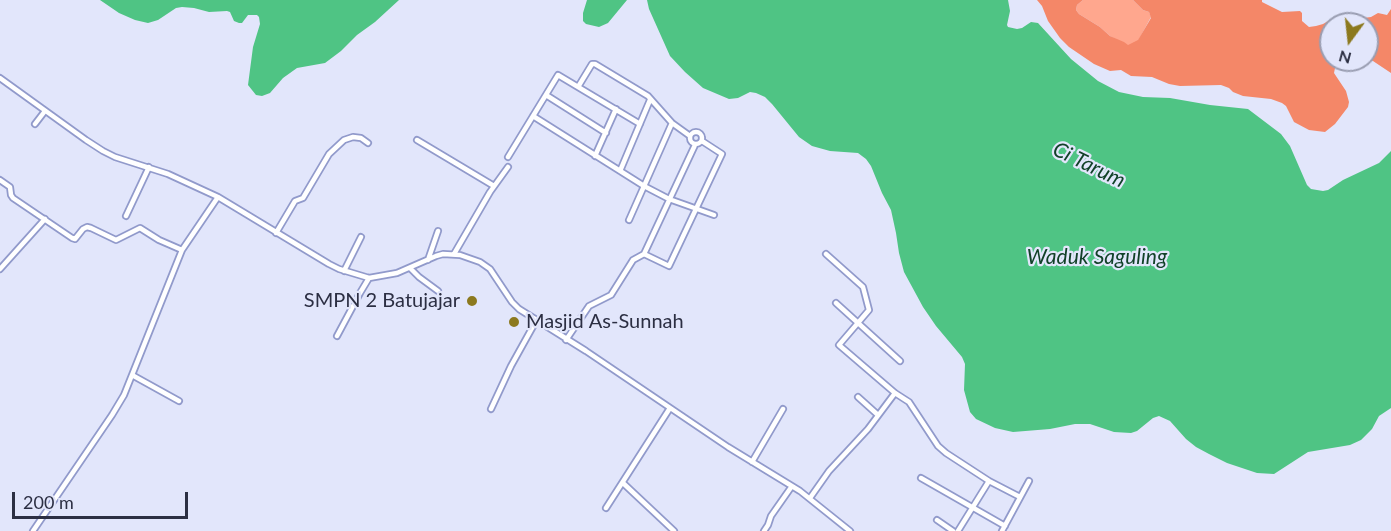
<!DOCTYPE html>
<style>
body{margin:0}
#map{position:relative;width:1391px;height:531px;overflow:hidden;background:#e2e6fb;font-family:Lato,sans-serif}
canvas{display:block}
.north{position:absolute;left:1319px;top:12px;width:60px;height:60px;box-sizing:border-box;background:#e2e6fb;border:2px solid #999db1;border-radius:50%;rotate:195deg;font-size:16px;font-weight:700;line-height:24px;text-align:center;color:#2c2f43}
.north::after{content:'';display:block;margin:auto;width:21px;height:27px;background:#8c791e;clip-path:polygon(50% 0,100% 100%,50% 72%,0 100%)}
.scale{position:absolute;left:12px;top:492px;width:176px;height:27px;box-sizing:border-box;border:3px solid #2c2f43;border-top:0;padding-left:8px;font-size:18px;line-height:21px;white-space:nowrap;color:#2c2f43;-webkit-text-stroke:4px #e2e6fb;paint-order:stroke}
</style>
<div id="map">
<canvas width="1391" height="531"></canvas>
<div class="north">N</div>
<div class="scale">200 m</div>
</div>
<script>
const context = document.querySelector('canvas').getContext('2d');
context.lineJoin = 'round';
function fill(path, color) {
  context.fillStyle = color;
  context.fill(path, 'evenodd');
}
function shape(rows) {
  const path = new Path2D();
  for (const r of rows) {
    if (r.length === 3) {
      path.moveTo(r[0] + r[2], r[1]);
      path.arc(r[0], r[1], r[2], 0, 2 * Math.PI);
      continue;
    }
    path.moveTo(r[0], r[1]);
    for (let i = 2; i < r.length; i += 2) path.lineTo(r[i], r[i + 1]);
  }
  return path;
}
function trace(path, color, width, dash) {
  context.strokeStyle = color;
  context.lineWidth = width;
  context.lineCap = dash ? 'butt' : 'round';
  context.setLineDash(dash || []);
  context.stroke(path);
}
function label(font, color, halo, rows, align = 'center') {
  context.font = font + ' Lato,sans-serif';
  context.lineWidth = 4.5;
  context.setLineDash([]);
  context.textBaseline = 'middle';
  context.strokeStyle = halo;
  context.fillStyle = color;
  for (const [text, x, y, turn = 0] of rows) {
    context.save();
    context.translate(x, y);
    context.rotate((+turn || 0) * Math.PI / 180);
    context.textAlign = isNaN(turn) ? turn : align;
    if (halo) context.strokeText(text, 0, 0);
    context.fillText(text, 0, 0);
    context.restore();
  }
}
fill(shape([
 [1083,0,1133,0,1143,10,1149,12,1151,17,1138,41,1128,46,1110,36,1100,27,1079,14,1076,10,1077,5]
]), '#ffa78e');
fill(shape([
 [1037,0,1083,0,1077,5,1076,10,1079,14,1100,27,1110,36,1124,42,1128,45,1138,40,1151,18,1149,12,1143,10,1133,0,1262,0,1262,2,1282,12,1300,11,1302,13,1302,21,1309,27,1316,26,1323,24,1330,20,1332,20,1335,24,1331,24,1331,60,1342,60,1335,68,1334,73,1346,91,1349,102,1348,107,1335,124,1325,132,1309,130,1294,122,1286,106,1282,103,1271,99,1243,96,1233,92,1229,88,1221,85,1180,86,1169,84,1152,77,1131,76,1121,70,1110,71,1094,64,1069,47,1060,38,1048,21,1042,6],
 [1391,9,1391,73,1373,61,1367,59,1367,43,1371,34,1367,31,1367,24,1361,24,1361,20,1363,18,1371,17,1378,13,1387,15]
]), '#f48768');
fill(shape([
 [100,0,399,0,375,22,357,35,341,51,325,63,297,68,283,78,270,93,262,96,256,95,248,85,253,47,260,24,259,17,257,15,248,15,242,23,239,23,234,21,230,12,227,11,209,12,194,8,182,7,176,8,158,20,148,23,135,20,119,13],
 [587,0,627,0,608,23,599,27,586,24,583,21,583,13],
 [647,0,1008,0,1010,11,1007,25,1008,27,1017,29,1022,28,1031,22,1038,23,1071,59,1098,81,1119,92,1143,97,1170,98,1210,105,1248,109,1281,134,1290,146,1307,185,1311,189,1323,191,1328,190,1343,180,1379,163,1391,151,1391,408,1379,416,1372,429,1361,440,1350,445,1308,452,1274,474,1257,473,1227,463,1209,454,1196,447,1186,439,1170,421,1159,416,1153,418,1137,431,1131,433,1114,432,1090,424,1075,424,1050,429,1013,432,995,428,976,419,970,412,964,390,965,364,962,357,936,326,923,307,904,272,899,253,896,233,891,210,882,193,871,166,866,159,858,153,830,151,812,146,799,137,772,104,765,97,756,93,750,92,738,98,729,99,703,88,685,72,670,56,649,9]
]), '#4fc484');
const minor = shape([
 [0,78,86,140,103,151,115,157,168,174,218,197,329,264,339,269,369,278,397,273,436,256,443,254,460,255,480,262,490,269,512,302,519,309,586,351,728,447,800,491,850,531],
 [578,87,592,64,595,64,648,96,672,123,690,136],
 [546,95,606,133],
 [533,116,644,186,669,199,714,215],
 [35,124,45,111],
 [696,138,6],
 [417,140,494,186],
 [595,156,616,109],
 [508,157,558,75,640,124],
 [620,171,650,100],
 [0,180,10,187,11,195,13,198,72,238,75,239,83,229,87,227,91,228,116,240,140,228,159,240,182,250],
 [126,216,149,167],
 [629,220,672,123],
 [276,233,295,201,303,198,329,154,344,140,353,137,361,138,368,143],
 [454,254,490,192,508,167],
 [644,254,669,266,722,154,702,141],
 [826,254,863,287,869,310,839,345,895,393,909,402,938,446,946,453,989,481,1020,497],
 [428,260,438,231],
 [410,268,419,277,438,291],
 [0,269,45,219],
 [344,271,361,237],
 [836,303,900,361],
 [337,336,360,293,369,278],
 [566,340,589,306,611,295,633,260,644,254,695,145],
 [132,375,179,401],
 [858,397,878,415],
 [491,409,511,366,536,321],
 [752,462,783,409],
 [921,478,1005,526],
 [623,483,674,531],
 [810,498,829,471,868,429,895,393],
 [606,508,670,408],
 [937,520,953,531],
 [33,531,112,415,124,395,182,250,218,197],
 [764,531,768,525,771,516,792,486],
 [958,531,989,481],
 [1002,531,1029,481]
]);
trace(minor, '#919acb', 8);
trace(minor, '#fff', 4.5);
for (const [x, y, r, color] of [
 [472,301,6,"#8c791e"],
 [514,322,6,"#8c791e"]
]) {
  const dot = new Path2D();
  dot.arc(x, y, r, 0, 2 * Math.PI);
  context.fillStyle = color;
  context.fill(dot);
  trace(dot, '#e2e6fb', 2);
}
label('20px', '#2c2f43', '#e2e6fb', [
 ["SMPN 2 Batujajar",460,301],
 ["Masjid As-Sunnah",526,322,"left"]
], 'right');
label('italic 21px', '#114128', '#e2e6fb', [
 ["Ci Tarum",1089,165,26],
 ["Waduk Saguling",1097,257]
]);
</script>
